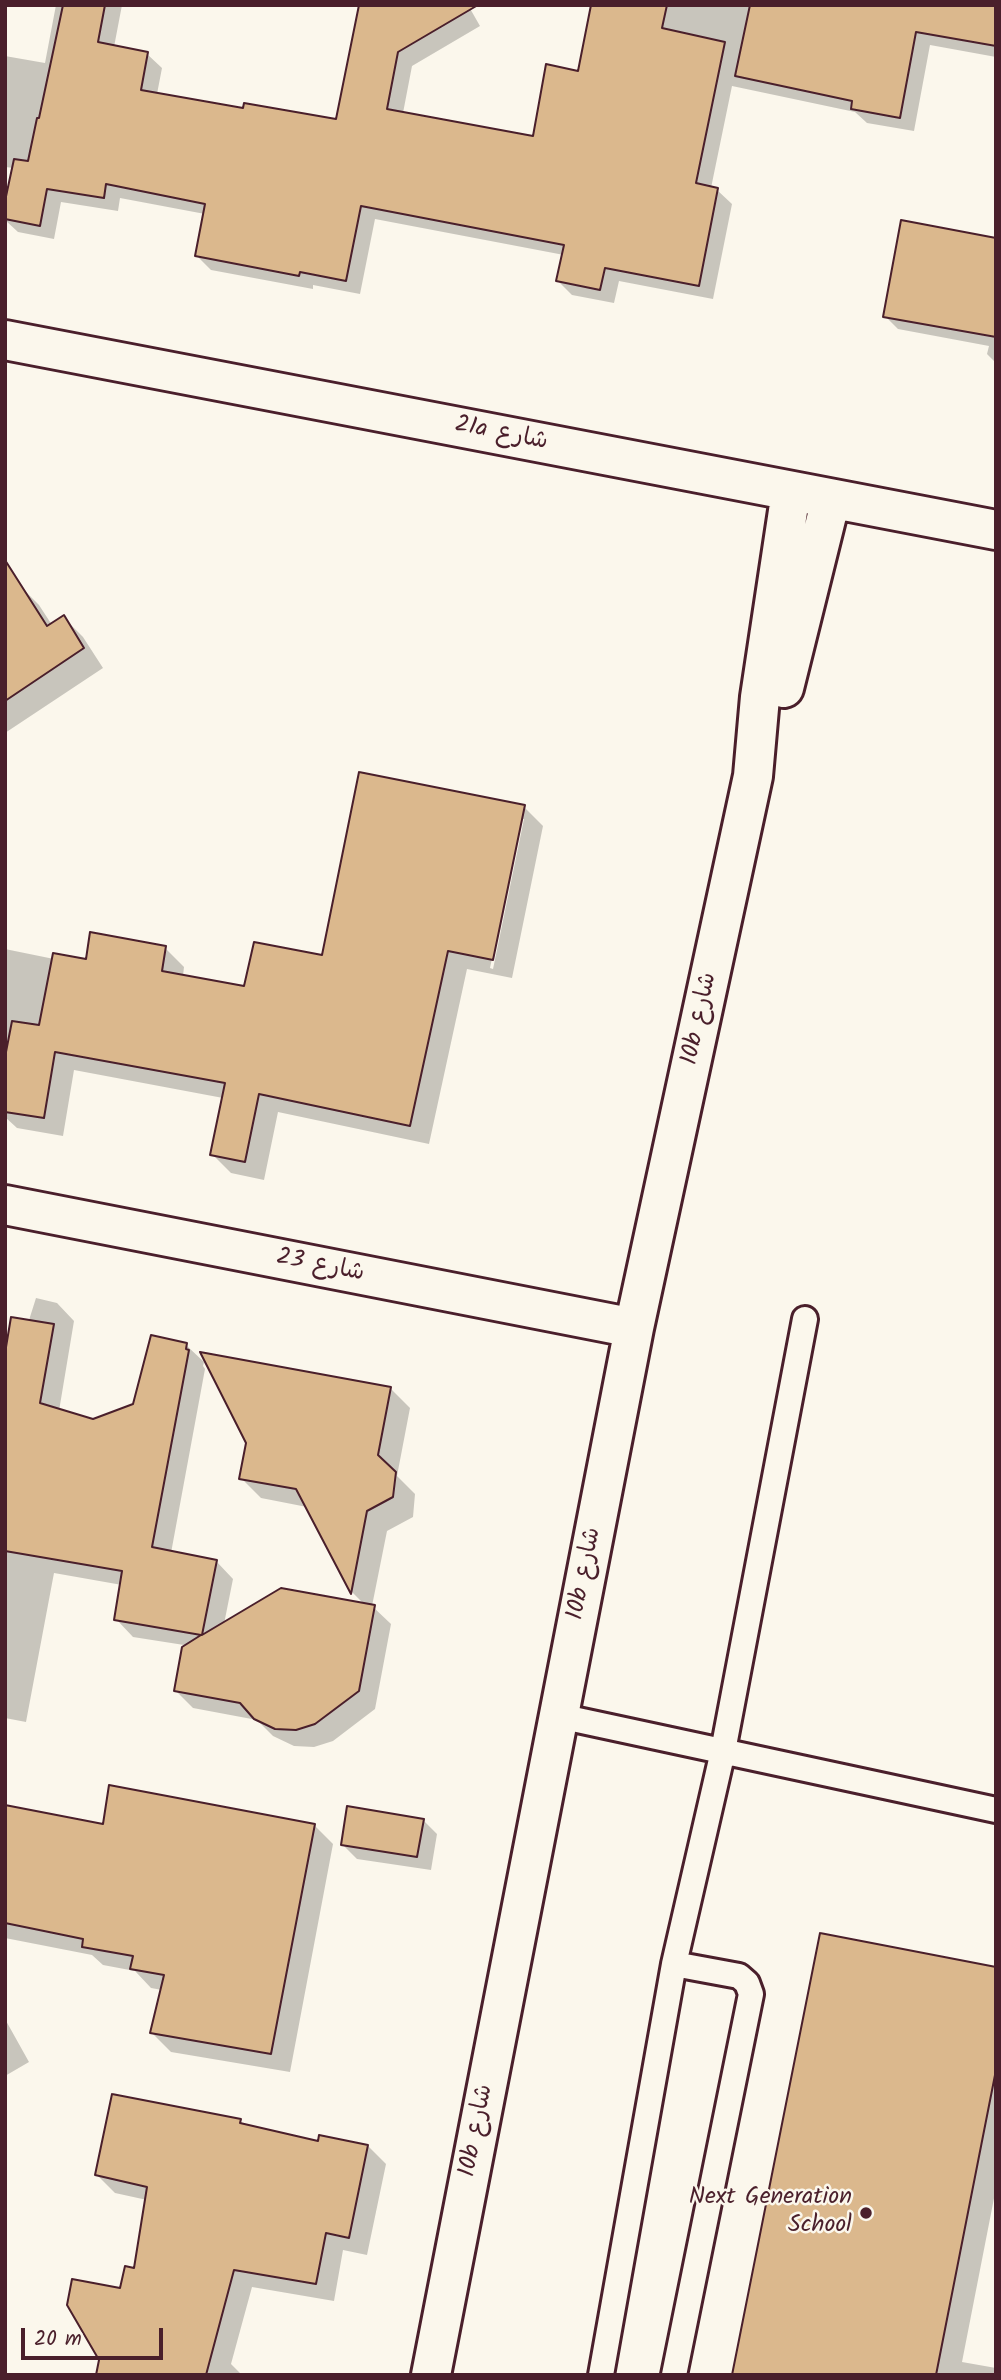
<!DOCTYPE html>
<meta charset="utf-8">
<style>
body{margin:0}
#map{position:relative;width:1001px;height:2380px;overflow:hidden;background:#fbf7ec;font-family:Kalam,sans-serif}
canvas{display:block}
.frame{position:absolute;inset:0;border:7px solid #4a1f2b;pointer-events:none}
.scale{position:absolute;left:21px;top:2328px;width:142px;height:32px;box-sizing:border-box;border:4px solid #4a1f2b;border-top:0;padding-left:9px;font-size:21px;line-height:24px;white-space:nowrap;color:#4a1f2b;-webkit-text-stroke:5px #fbf7ec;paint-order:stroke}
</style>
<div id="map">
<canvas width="1001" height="2380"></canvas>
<div class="frame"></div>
<div class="scale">20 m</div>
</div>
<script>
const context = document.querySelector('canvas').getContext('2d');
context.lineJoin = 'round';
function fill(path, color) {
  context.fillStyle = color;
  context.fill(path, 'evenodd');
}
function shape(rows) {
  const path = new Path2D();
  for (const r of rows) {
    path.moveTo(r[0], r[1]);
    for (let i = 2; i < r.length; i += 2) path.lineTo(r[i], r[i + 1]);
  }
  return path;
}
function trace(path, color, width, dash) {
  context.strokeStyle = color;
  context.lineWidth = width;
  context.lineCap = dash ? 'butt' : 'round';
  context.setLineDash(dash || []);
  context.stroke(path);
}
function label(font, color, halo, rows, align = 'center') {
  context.font = font + ' Kalam,"Playpen Sans Arabic",sans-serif';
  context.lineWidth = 5;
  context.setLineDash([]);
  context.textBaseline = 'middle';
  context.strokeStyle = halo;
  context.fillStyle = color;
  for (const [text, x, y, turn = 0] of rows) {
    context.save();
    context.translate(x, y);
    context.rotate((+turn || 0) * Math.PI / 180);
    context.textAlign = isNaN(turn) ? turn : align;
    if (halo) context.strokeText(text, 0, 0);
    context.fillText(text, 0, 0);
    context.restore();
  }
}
fill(shape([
 [56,5,122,5,114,47,147,54,162,68,157,94,245,111,338,121,360,5,468,5,480,26,412,66,403,113,534,138,579,73,593,8,580,5,996,5,996,57,930,45,914,131,867,123,855,112,732,86,711,188,717,190,732,204,713,299,619,281,614,303,572,295,558,281,564,255,375,219,360,294,313,285,313,289,211,270,197,256,205,214,120,198,118,211,61,202,54,239,18,232,5,220,14,168,5,167,5,56,45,63],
 [996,239,996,363,987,354,989,346,898,329,885,316],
 [20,586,39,605,52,625,64,618,83,637,103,668,5,733,5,593],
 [524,807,543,826,512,978,467,969,429,1144,278,1112,264,1180,231,1173,212,1154,223,1098,74,1070,63,1136,17,1128,5,1117,5,949,54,959,87,961,165,948,184,967,183,976,246,988,323,957],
 [521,819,524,819,493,969,490,968],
 [36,1298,57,1303,74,1321,59,1411,93,1421,135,1405,186,1345,204,1362,203,1366,205,1369,171,1553,216,1561,233,1579,224,1624,365,1605,353,1593,307,1507,261,1498,241,1478,390,1388,410,1408,397,1476,415,1494,413,1517,387,1531,372,1606,391,1624,375,1709,333,1741,314,1747,294,1746,273,1736,257,1720,193,1708,175,1690,184,1645,133,1637,116,1619,122,1585,54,1573,26,1722,5,1718,5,1396],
 [5,1807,104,1826,314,1825,333,1844,290,2072,171,2052,152,2033,162,1990,151,1988,135,1971,103,1965,92,1955,5,1938],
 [423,1820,437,1834,431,1870,357,1859,343,1845],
 [996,1968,996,2188,962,2362,996,2368,996,2375,734,2375],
 [5,2019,29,2062,5,2076],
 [240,2121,245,2126,320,2143,368,2146,386,2164,367,2255,343,2250,334,2301,252,2287,231,2364,242,2375,98,2375,121,2290,136,2270,147,2200,115,2193,97,2175]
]), '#0003');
const building = shape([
 [63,5,105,5,98,42,148,52,141,90,243,108,244,103,336,119,359,5,478,5,398,52,387,109,533,136,546,64,578,71,591,5,667,5,662,28,725,42,696,183,718,188,699,286,605,268,600,290,556,281,564,245,361,206,346,281,300,272,299,276,195,256,205,204,106,184,104,198,47,189,40,226,5,219,5,201,14,159,28,161,37,118,39,118,63,5],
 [750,5,996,5,996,46,916,32,900,118,851,109,852,101,735,76,750,5],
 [901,220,996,238,996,337,883,317,901,220],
 [5,560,47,626,64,615,84,648,5,701,5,560],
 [359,772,525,805,493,960,448,951,410,1126,259,1094,245,1162,210,1155,225,1083,55,1052,44,1118,5,1112,5,1057,12,1021,39,1025,53,953,86,959,90,932,166,946,162,971,244,986,254,942,322,955,359,772],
 [11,1317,54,1324,40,1403,93,1419,133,1404,151,1335,187,1343,186,1349,189,1350,152,1547,217,1560,202,1635,281,1588,375,1605,359,1691,315,1724,296,1730,275,1729,254,1719,240,1703,174,1691,182,1647,201,1635,114,1620,122,1571,5,1551,5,1353,11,1317],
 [200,1352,391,1387,378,1455,396,1472,393,1497,367,1511,351,1594,296,1489,239,1479,246,1443,200,1352],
 [109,1785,315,1824,271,2054,150,2033,164,1975,130,1969,133,1956,82,1947,83,1939,5,1923,5,1805,103,1824,109,1785],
 [347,1806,424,1819,417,1857,341,1845,347,1806],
 [820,1933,996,1967,996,2070,936,2375,732,2375,820,1933],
 [112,2094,241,2119,240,2123,318,2141,319,2135,368,2145,349,2238,326,2233,316,2284,234,2270,206,2375,96,2375,99,2360,67,2305,72,2279,120,2288,125,2266,134,2268,147,2187,95,2175,112,2094]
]);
fill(building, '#dbb88d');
trace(building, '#4a1f2b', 2);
const lane = shape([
 [559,1716,996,1810],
 [601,2375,674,1964,723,1751,805,1319],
 [674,2375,751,1994,747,1983,739,1976,674,1964]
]);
const street = shape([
 [5,340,996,530],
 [784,688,831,499],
 [5,1205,634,1328],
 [431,2375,634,1328,753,776,760,697,791,491]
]);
trace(lane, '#4a1f2b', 30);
trace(street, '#4a1f2b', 44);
trace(lane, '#fbf7ec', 24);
trace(street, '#fbf7ec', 38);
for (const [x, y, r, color] of [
 [866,2213,7,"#4a1f2b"]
]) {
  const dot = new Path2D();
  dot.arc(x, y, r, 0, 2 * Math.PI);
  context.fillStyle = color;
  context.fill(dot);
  trace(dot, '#fbf7ec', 2.5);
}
label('24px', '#4a1f2b', '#fbf7ec', [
 ["21a شارع",501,435,11],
 ["10b شارع",701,1019,-78],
 ["شارع 23",320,1267,11],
 ["10b شارع",586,1574,-79],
 ["10b شارع",478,2131,-79]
]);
label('24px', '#4a1f2b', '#fbf7ec', [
 ["Next Generation",852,2199],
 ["School",852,2227]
], 'right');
</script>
